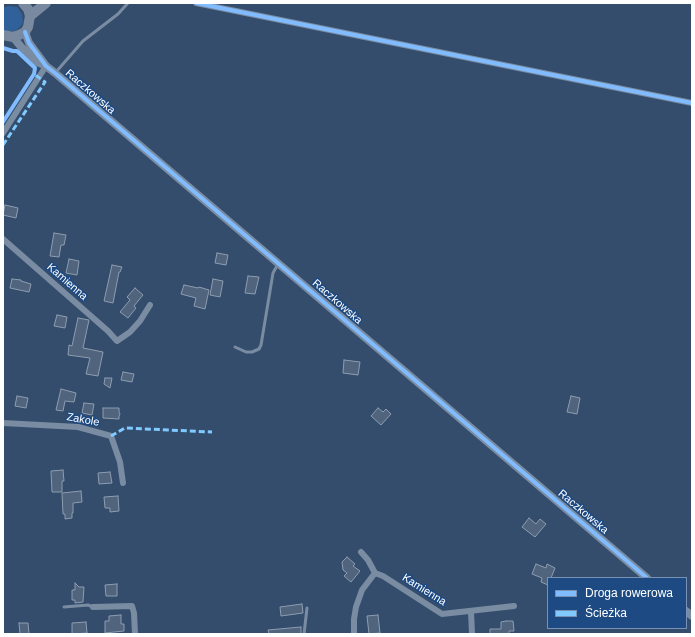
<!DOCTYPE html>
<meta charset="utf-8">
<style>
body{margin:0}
#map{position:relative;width:695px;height:637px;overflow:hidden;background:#344d6c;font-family:Helvetica,sans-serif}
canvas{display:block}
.frame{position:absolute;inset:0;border:4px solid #fff;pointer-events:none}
.legend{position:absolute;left:547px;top:577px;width:140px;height:52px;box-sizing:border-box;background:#1d4a83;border:1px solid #7792b5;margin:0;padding:5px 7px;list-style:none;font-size:12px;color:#fff}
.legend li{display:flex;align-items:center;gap:8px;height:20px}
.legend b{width:20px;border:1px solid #7792b5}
</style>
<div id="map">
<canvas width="695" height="637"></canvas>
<div class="frame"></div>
<ul class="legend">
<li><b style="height:5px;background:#80bcff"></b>Droga rowerowa</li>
<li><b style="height:5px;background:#80caff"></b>Ścieżka</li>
</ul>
</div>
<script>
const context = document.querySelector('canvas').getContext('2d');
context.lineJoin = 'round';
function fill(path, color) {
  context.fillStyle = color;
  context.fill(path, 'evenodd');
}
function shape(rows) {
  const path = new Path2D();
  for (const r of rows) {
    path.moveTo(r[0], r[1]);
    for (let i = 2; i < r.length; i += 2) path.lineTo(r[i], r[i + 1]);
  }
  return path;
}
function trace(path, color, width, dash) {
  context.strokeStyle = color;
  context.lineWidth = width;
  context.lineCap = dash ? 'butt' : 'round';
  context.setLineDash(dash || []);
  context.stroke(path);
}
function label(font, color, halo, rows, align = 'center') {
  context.font = font + ' Helvetica,sans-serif';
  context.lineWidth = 3;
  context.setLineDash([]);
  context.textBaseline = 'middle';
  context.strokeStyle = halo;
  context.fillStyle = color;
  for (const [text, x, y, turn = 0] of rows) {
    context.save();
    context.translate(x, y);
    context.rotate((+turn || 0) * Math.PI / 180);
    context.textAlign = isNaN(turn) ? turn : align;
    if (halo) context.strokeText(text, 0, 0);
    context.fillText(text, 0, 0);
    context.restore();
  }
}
fill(shape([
 [8,6,17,7,22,14,23,22,21,26,15,31,6,31,3,29,3,8]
]), '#31619a');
const building = shape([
 [5,205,18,208,16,218,3,215,5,205],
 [54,233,66,235,64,245,61,245,59,257,50,256,54,233],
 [217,253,228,255,226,265,215,263,217,253],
 [69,259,79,261,77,275,66,273,69,259],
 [112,265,122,267,120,272,119,272,113,303,104,301,112,265],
 [248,276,259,277,255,294,245,293,248,276],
 [12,279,21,280,21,281,31,284,29,292,10,288,12,279],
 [213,279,223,281,220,297,210,295,213,279],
 [184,285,198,288,199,287,209,290,205,309,194,306,196,298,181,294,184,285],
 [135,288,143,295,134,306,136,308,128,318,120,312,130,300,127,297,135,288],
 [57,315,67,317,65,328,54,326,57,315],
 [78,318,89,320,83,348,103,352,98,376,86,374,90,358,68,355,69,345,72,346,78,318],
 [344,360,360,362,358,375,343,373,344,360],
 [123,372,134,374,132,382,121,380,123,372],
 [105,378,112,378,110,388,104,384,105,378],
 [61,389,76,393,74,402,65,401,63,411,56,410,61,389],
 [17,396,28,398,26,408,15,406,17,396],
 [571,396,580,398,577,414,567,412,571,396],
 [84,403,94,404,92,415,82,413,84,403],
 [103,408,119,408,119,412,120,414,119,416,119,419,103,418,103,408],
 [378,408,383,412,386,409,391,414,381,425,371,416,378,408],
 [63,470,64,481,62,481,62,492,52,492,51,471,63,470],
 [110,472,112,483,99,484,98,473,110,472],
 [81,491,82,502,73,503,73,513,72,513,72,518,65,519,65,514,63,514,62,493,81,491],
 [118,496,119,511,110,512,110,508,105,508,104,497,118,496],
 [529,518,536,524,540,519,546,524,535,537,522,527,529,518],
 [347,557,355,564,353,566,360,571,351,582,344,576,347,573,343,570,342,562,347,557],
 [536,564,546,568,547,564,555,568,551,578,548,578,548,585,541,582,542,578,532,574,536,564],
 [75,583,79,587,84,587,83,602,75,603,75,600,72,600,72,590,75,590,75,583],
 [117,584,117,596,106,596,105,585,117,584],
 [302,604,303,613,281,616,280,607,302,604],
 [121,615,121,624,124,624,124,631,105,633,105,621,109,621,109,616,121,615],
 [378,615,380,633,369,634,367,616,378,615],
 [506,621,513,621,514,631,509,631,509,634,490,634,490,629,501,629,501,622,506,621],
 [86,622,87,633,72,634,72,623,86,622],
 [19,623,28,623,29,634,20,634,19,623],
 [301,627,301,634,269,634,268,630,301,627]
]);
fill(building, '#50647d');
trace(building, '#8e9db0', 1);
trace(shape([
 [56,72,83,41,118,14,128,3],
 [235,347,246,352,252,352,259,349,261,345,273,273,278,264],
 [64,607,88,605,93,607],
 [304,634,307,608]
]), '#7a8ca2', 3);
trace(shape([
 [196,3,692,103],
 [3,133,46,66],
 [3,239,108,331,117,341,130,332,140,321,150,305],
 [3,423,78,427,111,436,120,462,123,483],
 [361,552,368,560,375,573,383,576,442,614,514,606],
 [93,607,132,606,134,613,135,634],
 [471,611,472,634],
 [354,634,354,619,356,607,362,590,375,573]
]), '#7a8ca2', 6);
trace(shape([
 [25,32,29,43,46,66,55,73,647,578],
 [13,37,22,48,37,62,42,64],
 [686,611,692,616]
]), '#7a8ca2', 8);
trace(shape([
 [30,16,46,3],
 [3,35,13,37,19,35,25,32,28,27,30,16,28,9,23,3]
]), '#79899f', 10);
trace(shape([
 [3,145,45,82,34,74],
 [111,436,125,428,212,432]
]), '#80caff', 3, [6, 3]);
trace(shape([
 [196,3,692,103],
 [25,32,29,43,46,66,55,73,647,578],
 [3,48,13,51,17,51,35,68,34,74,3,122]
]), '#80bcff', 4);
label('11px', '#fff', '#1d4a83', [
 ["Raczkowska",90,92,41],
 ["Kamienna",67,282,41],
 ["Raczkowska",337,302,41],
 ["Zakole",83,420,10],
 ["Raczkowska",583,512,40],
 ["Kamienna",424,590,32]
]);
</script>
